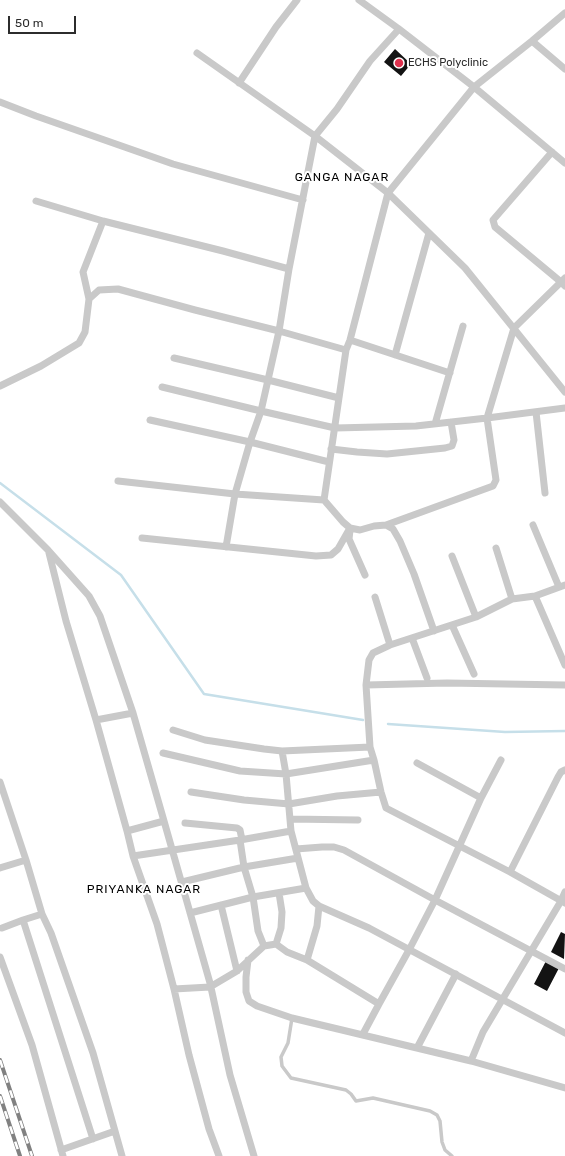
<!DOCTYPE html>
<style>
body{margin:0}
#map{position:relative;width:565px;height:1156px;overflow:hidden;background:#fff;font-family:Rubik,sans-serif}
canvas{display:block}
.scale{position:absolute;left:8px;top:16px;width:68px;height:18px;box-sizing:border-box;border:2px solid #2c2c2c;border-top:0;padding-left:5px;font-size:12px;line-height:14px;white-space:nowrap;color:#2c2c2c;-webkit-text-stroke:3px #fff;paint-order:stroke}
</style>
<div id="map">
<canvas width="565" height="1156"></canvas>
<div class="scale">50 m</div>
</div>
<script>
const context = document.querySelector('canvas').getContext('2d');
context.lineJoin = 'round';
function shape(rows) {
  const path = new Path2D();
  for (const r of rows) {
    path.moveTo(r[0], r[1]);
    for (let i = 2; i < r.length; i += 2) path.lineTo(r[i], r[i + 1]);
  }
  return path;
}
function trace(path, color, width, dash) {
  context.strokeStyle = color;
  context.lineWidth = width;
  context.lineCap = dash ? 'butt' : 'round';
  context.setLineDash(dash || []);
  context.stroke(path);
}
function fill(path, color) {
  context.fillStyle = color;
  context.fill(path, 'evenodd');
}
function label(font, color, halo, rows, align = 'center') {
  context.font = font + ' Rubik,sans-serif';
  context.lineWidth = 4;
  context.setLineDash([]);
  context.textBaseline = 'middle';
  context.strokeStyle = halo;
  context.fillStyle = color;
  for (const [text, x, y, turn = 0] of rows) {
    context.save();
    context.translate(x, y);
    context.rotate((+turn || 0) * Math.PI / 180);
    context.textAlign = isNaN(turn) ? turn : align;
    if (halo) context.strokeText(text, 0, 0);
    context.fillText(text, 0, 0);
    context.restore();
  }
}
trace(shape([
 [0,483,121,575,204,694,363,720],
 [388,724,505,732,565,731]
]), '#c6dfe9', 2.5);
fill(shape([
 [395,49,411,64,401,76,384,62],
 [561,932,565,934,564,959,551,952],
 [546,961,559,968,547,991,534,984]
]), '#131313');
trace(shape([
 [292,1018,288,1043,281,1057,282,1066,291,1078,346,1090,351,1094,356,1101,373,1098,430,1111,437,1115,440,1121,442,1142,445,1150,452,1156]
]), '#c9c9c9', 3.5);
trace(shape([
 [359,0,399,29,474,87,565,163],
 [565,13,532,41,474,87,388,193,465,268,565,392],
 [532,41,565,69],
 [239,83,276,27,297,0],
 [0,102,36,116,173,164,303,200],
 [552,152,493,220,495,227,561,282,565,286],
 [36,201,103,221,223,251,289,269,279,331,261,411,250,442,235,494,324,500,346,350,350,340,388,193,315,136,197,53],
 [289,269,315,136,337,109,370,61,399,29],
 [89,299,83,272,103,221],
 [350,340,450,373],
 [395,355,429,233],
 [174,358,268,380,339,398],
 [0,386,41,366,79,343,85,332,89,299,99,290,118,289,195,310,279,331,346,350],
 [162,387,261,411,335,428,416,426,487,418,565,408],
 [536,412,545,493],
 [150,420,250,442,329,462],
 [435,424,463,326],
 [331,449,357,452,387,454,445,448,452,446,454,440,451,422],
 [118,481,235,494,226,547],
 [324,500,343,522,350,528,360,530,374,526,386,525,393,529,400,541,414,574,434,631],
 [0,502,48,550,89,596,100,616,133,713,164,821,210,983,230,1075,254,1156],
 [386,525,493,486,496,480,487,418,514,328,565,278],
 [533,525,559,587],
 [350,530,349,539,365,575],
 [142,538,316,556,331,555,338,549,350,528],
 [496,548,512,599],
 [49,553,66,621,96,720,127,831,133,856,157,924,174,989,210,987,237,971,264,946,276,944,287,952,307,960,317,926,319,906],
 [452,556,476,617],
 [565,585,535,596,512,599,476,617,390,645,373,653,369,660,366,685,370,747,374,760,381,792,386,808,510,872,565,903],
 [535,596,565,665],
 [375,597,390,645],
 [452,625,474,674],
 [412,638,427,678],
 [366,685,447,683,565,685],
 [96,720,133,713],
 [173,730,205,740,264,749,282,751,370,747],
 [282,751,286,774,291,831],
 [163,753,240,771,286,774,374,760],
 [417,763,481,798],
 [0,782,26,860,42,914],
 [191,792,244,800,289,804,337,796,381,792],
 [290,819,358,820],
 [185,823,237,828,240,830,242,840],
 [127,831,164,821],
 [240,840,244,867,253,897,258,931,264,946],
 [296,849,322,847,334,847,344,850,435,900,565,969],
 [133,856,240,840,291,831,306,888,313,901,319,906,369,928,565,1033],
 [0,868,26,860],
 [510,872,558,777,561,772,565,770],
 [182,882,244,867,298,858],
 [221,905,237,971],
 [190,913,253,897,306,888],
 [23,920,93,1139],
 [2,928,23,920,42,914,51,933,93,1053,122,1156],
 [276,944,281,928,282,912,279,893],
 [0,957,32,1045,63,1156],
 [248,960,246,977,246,992,249,1001,257,1006,292,1018,471,1061,565,1088],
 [307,960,379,1004],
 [174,989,189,1055,209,1129,219,1156],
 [363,1034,379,1004,409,950,435,900,481,798,501,760],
 [417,1048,456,974],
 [471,1061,483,1032,561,901,565,892],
 [61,1150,115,1131]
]), '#c9c9c9', 7);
const rail = shape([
 [0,1060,32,1156],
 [0,1096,20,1156]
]);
trace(rail, '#818181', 4);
trace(rail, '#fff', 2.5, [8]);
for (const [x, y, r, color] of [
 [399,63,5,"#df324f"]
]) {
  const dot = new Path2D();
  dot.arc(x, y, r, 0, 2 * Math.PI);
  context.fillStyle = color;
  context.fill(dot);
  trace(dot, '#fff', 1.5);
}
label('11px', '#2c2c2c', '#fff', [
 ["ECHS Polyclinic",408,63]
], 'left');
context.letterSpacing = '1px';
label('12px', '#000', '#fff', [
 ["GANGA NAGAR",342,178],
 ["PRIYANKA NAGAR",144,890]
]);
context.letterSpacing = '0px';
</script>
